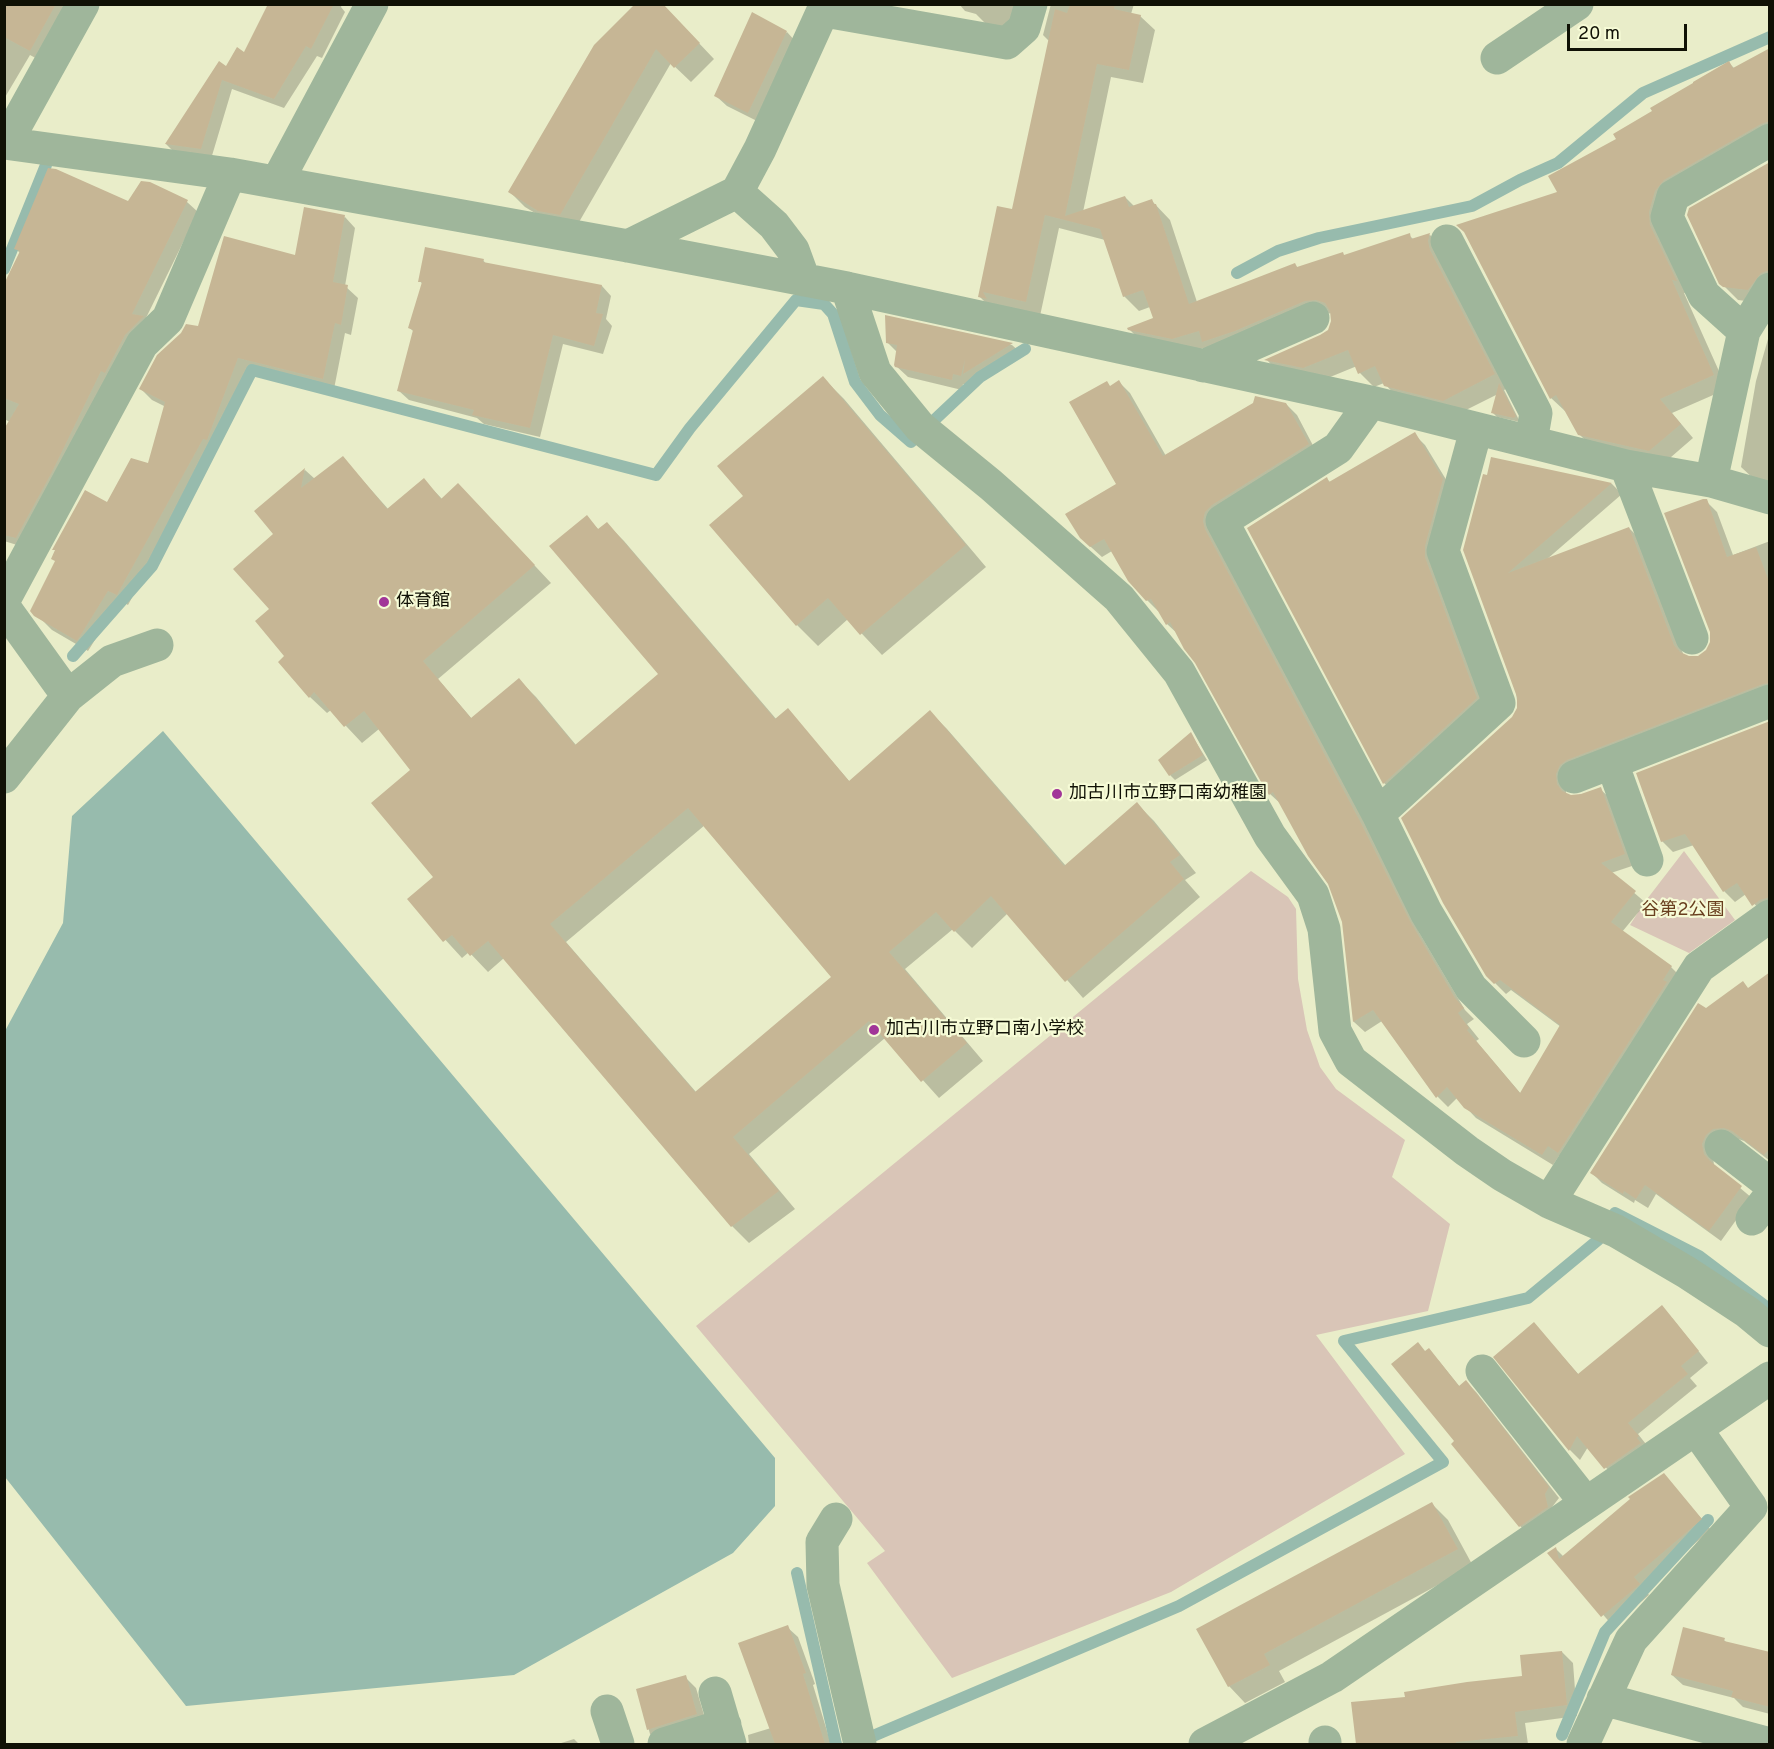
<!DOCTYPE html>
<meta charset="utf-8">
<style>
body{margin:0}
#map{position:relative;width:1774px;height:1749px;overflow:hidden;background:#e9edc9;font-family:Overpass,sans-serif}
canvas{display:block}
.frame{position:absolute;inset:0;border:6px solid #101105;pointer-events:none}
.scale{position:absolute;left:1567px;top:24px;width:120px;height:27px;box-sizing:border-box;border:3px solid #101105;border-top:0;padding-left:8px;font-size:18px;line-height:21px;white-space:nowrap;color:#101105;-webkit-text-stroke:4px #f6fbd6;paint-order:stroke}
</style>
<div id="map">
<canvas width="1774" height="1749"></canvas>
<div class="frame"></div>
<div class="scale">20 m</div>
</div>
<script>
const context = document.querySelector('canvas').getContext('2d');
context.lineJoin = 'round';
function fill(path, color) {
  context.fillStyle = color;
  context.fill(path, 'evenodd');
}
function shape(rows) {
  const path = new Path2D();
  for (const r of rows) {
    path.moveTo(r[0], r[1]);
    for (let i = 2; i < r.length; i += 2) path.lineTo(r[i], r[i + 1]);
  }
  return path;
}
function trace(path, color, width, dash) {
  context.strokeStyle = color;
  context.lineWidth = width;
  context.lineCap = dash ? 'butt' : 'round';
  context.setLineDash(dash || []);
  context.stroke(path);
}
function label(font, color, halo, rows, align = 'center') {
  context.font = font + ' Overpass,"Noto Sans JP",sans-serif';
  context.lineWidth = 4.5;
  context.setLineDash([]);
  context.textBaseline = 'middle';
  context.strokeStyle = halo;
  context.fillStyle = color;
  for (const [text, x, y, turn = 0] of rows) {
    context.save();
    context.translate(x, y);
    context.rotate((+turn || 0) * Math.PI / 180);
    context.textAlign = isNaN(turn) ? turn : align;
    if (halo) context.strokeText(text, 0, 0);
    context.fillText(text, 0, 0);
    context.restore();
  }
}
fill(shape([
 [1684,851,1735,920,1689,953,1630,925,1644,903],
 [1251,871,1288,897,1296,909,1298,979,1307,1030,1320,1067,1336,1089,1405,1140,1392,1177,1450,1224,1428,1311,1316,1335,1405,1454,1171,1592,952,1678,867,1563,885,1551,696,1326]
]), '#d9c5b7');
fill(shape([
 [163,731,775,1458,775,1506,733,1553,514,1675,186,1706,5,1477,5,1031,63,923,72,816]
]), '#97bbad');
fill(shape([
 [4,4,73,4,41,61,30,55,4,99],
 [270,4,342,4,341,7,345,12,322,58,317,56,284,108,232,89,211,159,176,154,166,144,219,63,226,68,245,54],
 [662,4,714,59,691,82,671,63,575,229,555,225,525,207,510,192],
 [959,4,1033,4,1021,32,988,26,976,14,965,11],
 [1051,4,1134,4,1131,14,1140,16,1155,30,1143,83,1111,77,1083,212,1125,197,1134,206,1151,200,1170,220,1197,302,1295,265,1298,268,1345,256,1409,235,1414,240,1430,235,1444,249,1508,388,1504,390,1520,422,1497,417,1492,412,1498,394,1458,414,1400,400,1384,383,1374,387,1360,373,1357,366,1318,382,1280,374,1267,360,1321,336,1329,330,1333,321,1332,313,1320,315,1187,353,1144,344,1129,329,1154,319,1150,307,1139,311,1124,296,1105,240,1059,228,1040,316,994,311,980,297,1014,211,1050,42,1043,35],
 [787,32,797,43,759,122,727,106,716,96],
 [1770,50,1770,140,1677,193,1689,294,1684,293,1727,389,1672,413,1693,438,1663,464,1593,448,1579,434,1566,410,1565,411,1551,398,1559,193,1618,139,1729,63,1735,69],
 [1770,164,1770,293,1762,303,1738,300,1721,283],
 [129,202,187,202,198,212,145,320,27,548,4,541,4,432,10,422,4,419,4,287,20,253,15,248],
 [345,217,355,228,345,286,358,298,351,335,345,333,334,389,249,368,217,450,214,449,128,605,120,600,88,651,52,630,42,620,108,504,149,465,166,407,152,400,141,389,199,328,296,257],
 [483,260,486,264,602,286,611,296,606,319,612,326,603,354,563,344,540,437,484,424,477,418,409,400,399,391,414,332,410,328,423,285,420,281],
 [886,317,1012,345,1022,354,974,384,973,382,972,386,963,384,962,390,908,377,895,365,897,352,887,342],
 [1770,332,1770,483,1755,480,1741,467,1756,381],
 [823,378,844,399,986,567,882,655,848,619,818,646,797,625,745,497],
 [1119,382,1130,393,1166,456,1286,404,1297,415,1318,455,1222,516,1372,835,1420,934,1465,1010,1474,1019,1467,1024,1479,1039,1476,1041,1521,1094,1561,1027,1511,990,1506,994,1487,975,1513,718,1518,708,1488,477,1492,458,1612,484,1622,494,1546,560,1629,528,1640,539,1684,656,1699,657,1707,651,1712,642,1706,501,1717,512,1733,555,1770,541,1770,696,1566,786,1566,795,1572,797,1600,789,1611,799,1635,865,1611,873,1646,903,1622,932,1671,967,1682,978,1569,1162,1559,1156,1553,1165,1476,1118,1457,1098,1448,1107,1438,1097,1382,1021,1365,1032,1354,1022,1344,921,1330,884,1282,805,1270,794,1197,662,1179,635,1167,624,1159,610,1158,611,1147,600,1112,551,1102,557,1081,538,1118,485,1111,387],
 [1414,434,1425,445,1453,491,1435,558,1487,709,1395,793,1384,783,1249,528,1327,479,1331,483],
 [343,458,389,510,424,480,443,500,475,502,551,583,438,679,472,719,519,680,536,697,576,745,660,675,586,517,599,530,607,524,624,541,777,720,788,710,850,782,930,712,947,729,1066,866,1137,804,1154,821,1196,873,1185,880,1200,897,1083,998,1008,913,972,948,953,929,905,969,983,1061,939,1098,885,1038,749,1154,795,1209,749,1243,732,1226,504,958,488,972,469,952,462,958,409,900,435,877,412,770,379,729,362,743,331,710,327,713,310,697,281,662,286,656,271,609,275,535,256,512,305,470,315,479],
 [705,825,833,977,696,1092,566,942],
 [1770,723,1770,912,1764,915,1746,894,1735,902,1724,891,1694,845,1673,852,1662,841],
 [1191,734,1207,760,1175,780,1170,775],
 [1770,975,1770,1161,1744,1141,1735,1138,1713,1154,1714,1166,1752,1198,1721,1241,1656,1194,1648,1208,1635,1200,1634,1203,1602,1183,1592,1173,1706,1010,1749,989],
 [1672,1318,1708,1363,1690,1378,1697,1386,1638,1434,1649,1448,1616,1479,1588,1447,1580,1460,1570,1450,1496,1357,1534,1324,1579,1375],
 [1426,1352,1439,1361,1460,1387,1466,1382,1476,1392,1559,1498,1530,1536,1520,1526,1456,1441],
 [1664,1475,1711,1530,1643,1587,1649,1595,1613,1626,1549,1553,1556,1549,1564,1557],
 [1432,1504,1448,1520,1473,1566,1279,1671,1285,1682,1245,1703,1229,1686,1198,1630],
 [787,1627,798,1637,815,1684,813,1685,831,1744,749,1744,748,1735,771,1728],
 [1724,1640,1728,1644,1770,1654,1770,1714,1743,1707,1734,1698,1683,1685,1672,1675],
 [1562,1652,1573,1663,1577,1716,1525,1723,1528,1744,1358,1744,1353,1704,1407,1698,1524,1677],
 [685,1677,696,1688,707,1725,660,1744,650,1734,638,1690],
 [574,1739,579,1744,558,1744]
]), '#0003');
trace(shape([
 [4,269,46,165],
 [1237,273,1278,251,1319,238,1472,206,1520,180,1558,163,1643,93,1770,37],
 [73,656,152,566,252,370,656,475,690,428,796,300,824,304,833,314,855,382,880,415,911,442,980,377,1025,349],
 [1615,1213,1699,1256,1765,1306],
 [797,1573,836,1744],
 [1562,1735,1605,1632,1708,1520],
 [873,1736,1179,1606,1443,1462,1344,1341,1528,1298,1598,1240]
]), '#97bbad', 12);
fill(shape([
 [4,4,56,4,30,51,4,37],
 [268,4,334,4,311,49,306,46,274,99,222,80,201,149,165,144,219,61,226,66,237,47,244,52],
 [635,4,663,4,700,43,674,68,656,49,560,215,538,211,508,192,594,45],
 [1070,4,1115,4,1114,9,1141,15,1129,70,1097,64,1065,216,1125,196,1129,207,1152,199,1154,204,1156,204,1189,304,1295,263,1297,267,1343,252,1344,255,1410,233,1411,239,1430,233,1428,241,1430,250,1495,374,1443,401,1384,386,1375,366,1358,374,1348,350,1303,368,1264,360,1320,335,1328,330,1331,321,1330,311,1325,303,1316,300,1305,301,1235,331,1202,342,1199,331,1172,339,1128,330,1127,328,1153,318,1143,290,1123,297,1100,229,1045,215,1026,302,983,292,987,299,978,297,997,206,1012,209,1055,9,1067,13],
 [752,12,787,31,748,113,714,96],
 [1770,48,1770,121,1761,124,1664,180,1655,191,1649,212,1650,225,1677,281,1672,280,1714,375,1660,399,1681,424,1649,451,1578,435,1556,395,1550,399,1464,232,1456,225,1557,192,1548,176,1616,139,1613,134,1652,111,1650,108,1693,83,1693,82,1729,61,1733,68],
 [1770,162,1770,270,1761,273,1748,290,1723,287,1719,284,1687,215,1689,208],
 [48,168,56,169,128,201,141,181,150,182,188,200,132,314,144,316,125,335,105,373,101,371,52,472,16,538,4,535,4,429,19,404,4,398,4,284,20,251,14,249],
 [304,207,345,215,333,282,348,285,341,325,335,323,323,379,238,358,207,440,203,439,117,595,108,591,77,641,34,616,30,611,55,561,51,559,55,550,52,550,85,490,107,502,131,458,148,463,165,402,139,389,157,355,181,333,186,324,198,326,224,236,295,255],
 [425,247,484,259,483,262,602,285,596,313,603,314,594,346,553,335,530,428,472,415,474,410,397,391,413,330,408,328,422,282,418,282],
 [885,315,1013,343,963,374,965,359,961,376,953,374,952,380,895,367,894,365,897,345,886,343],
 [823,376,966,545,860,635,828,598,796,626,709,525,743,496,717,466],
 [1119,380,1163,456,1253,403,1255,396,1286,403,1309,444,1212,505,1205,512,1203,521,1205,529,1361,823,1410,921,1455,998,1464,1008,1458,1013,1469,1028,1467,1030,1520,1093,1560,1025,1500,980,1494,984,1486,976,1443,903,1401,818,1512,717,1517,708,1517,697,1463,550,1483,474,1487,475,1491,457,1612,483,1508,573,1629,527,1674,645,1680,652,1689,656,1698,656,1706,650,1710,642,1710,632,1664,513,1703,499,1707,499,1727,557,1756,547,1770,584,1770,683,1763,684,1567,760,1560,765,1556,774,1557,784,1562,791,1571,795,1581,794,1601,787,1625,854,1601,863,1636,891,1611,922,1672,966,1663,980,1667,982,1558,1153,1548,1146,1542,1155,1464,1108,1447,1087,1436,1098,1373,1010,1353,1022,1342,922,1328,884,1308,856,1273,792,1269,795,1265,789,1195,663,1184,649,1170,622,1166,625,1151,599,1146,601,1128,581,1104,539,1090,547,1080,538,1065,514,1116,484,1069,402,1107,381,1110,386],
 [1499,383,1516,416,1514,418,1491,413],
 [1415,432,1443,479,1425,546,1425,557,1477,698,1383,784,1247,528,1327,477,1329,482],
 [343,456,387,509,424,478,441,499,458,483,535,565,423,661,471,718,519,678,575,745,658,674,549,546,587,515,598,529,607,522,775,719,788,708,849,781,930,710,1064,866,1137,802,1180,855,1170,862,1184,879,1065,982,991,896,954,932,936,912,889,952,967,1043,921,1082,869,1021,733,1137,779,1191,731,1227,488,941,470,956,452,935,443,942,407,899,433,877,371,803,410,770,364,711,344,727,314,692,309,698,278,662,284,656,255,621,269,609,233,569,273,534,254,511,305,468,301,488],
 [688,808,831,977,695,1092,550,924],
 [1770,721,1770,897,1760,900,1752,906,1737,883,1723,892,1685,834,1661,842,1636,773],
 [1191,732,1203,755,1169,776,1158,760],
 [1770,972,1770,1148,1764,1155,1732,1131,1724,1128,1713,1129,1706,1135,1702,1144,1704,1154,1710,1161,1742,1186,1709,1231,1645,1185,1636,1199,1624,1191,1623,1194,1590,1173,1698,1003,1706,1008,1743,981,1748,988],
 [1662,1305,1699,1351,1681,1366,1688,1374,1628,1423,1639,1436,1637,1438,1641,1443,1604,1469,1577,1436,1569,1451,1493,1357,1534,1322,1578,1374],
 [1418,1342,1425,1351,1429,1348,1459,1386,1466,1380,1549,1487,1545,1494,1548,1507,1519,1527,1451,1444,1454,1441,1391,1364],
 [1664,1473,1702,1519,1634,1577,1640,1584,1601,1617,1547,1553,1556,1547,1559,1559,1630,1499,1628,1497],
 [1432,1502,1458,1549,1264,1654,1270,1665,1228,1687,1196,1629],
 [788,1625,806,1673,803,1674,825,1744,775,1744,738,1643],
 [1683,1627,1725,1638,1724,1641,1770,1652,1770,1707,1731,1697,1733,1691,1671,1675],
 [1562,1651,1567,1705,1515,1712,1518,1736,1456,1742,1456,1744,1356,1744,1351,1702,1405,1697,1404,1692,1467,1682,1522,1676,1520,1655],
 [686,1675,697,1714,647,1730,636,1689]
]), '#c6b695');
trace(shape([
 [825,11,1007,43,1024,28,1031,4],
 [1497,58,1577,4],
 [4,143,230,174,628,246,847,288,1371,402,1626,466,1711,481,1770,498],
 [6,143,83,4],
 [277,182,372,4],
 [737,192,774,225,793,250,804,280],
 [1447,241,1536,413,1531,442],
 [628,246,737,192,760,149,826,4],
 [847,288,875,372,920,427,991,485,1119,598,1179,672,1270,836,1313,895,1324,929,1335,1031,1351,1061,1467,1151,1502,1175,1549,1202,1616,1231,1686,1272,1747,1312,1770,1331],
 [1744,331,1704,295,1667,217,1673,196,1770,140],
 [1203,366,1313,318],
 [1371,402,1338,448,1222,521,1378,814,1426,912,1471,988,1524,1041],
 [1626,466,1692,638],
 [1711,481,1744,331,1770,289],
 [4,600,142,344,168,319,230,174],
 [4,607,68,696],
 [1612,763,1647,860],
 [4,777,68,696,112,661,157,645],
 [1574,777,1770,701],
 [1378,814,1499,703,1443,551,1476,430],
 [1721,1146,1770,1184],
 [1549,1202,1699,967,1770,916],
 [1752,1219,1770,1196],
 [1482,1371,1586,1503],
 [836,1519,822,1542,823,1585,860,1744],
 [715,1693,730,1744],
 [1603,1699,1770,1744],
 [607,1711,618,1744],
 [1325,1742,1325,1744],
 [664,1744,725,1725],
 [1205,1744,1332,1677,1770,1378],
 [1583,1744,1631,1640,1751,1507,1696,1429]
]), '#9fb69b', 33);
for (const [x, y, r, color] of [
 [384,602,6,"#a13698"],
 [1057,794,6,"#a13698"],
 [874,1030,6,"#a13698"]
]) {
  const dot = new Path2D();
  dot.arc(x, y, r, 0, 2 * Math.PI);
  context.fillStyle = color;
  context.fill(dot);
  trace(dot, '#f6fbd6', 2);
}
label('18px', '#101105', '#f6fbd6', [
 ["体育館",396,602],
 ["加古川市立野口南幼稚園",1069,794],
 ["加古川市立野口南小学校",886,1030]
], 'left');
label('18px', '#693f1f', '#f6fbd6', [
 ["谷第2公園",1683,911]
]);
</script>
